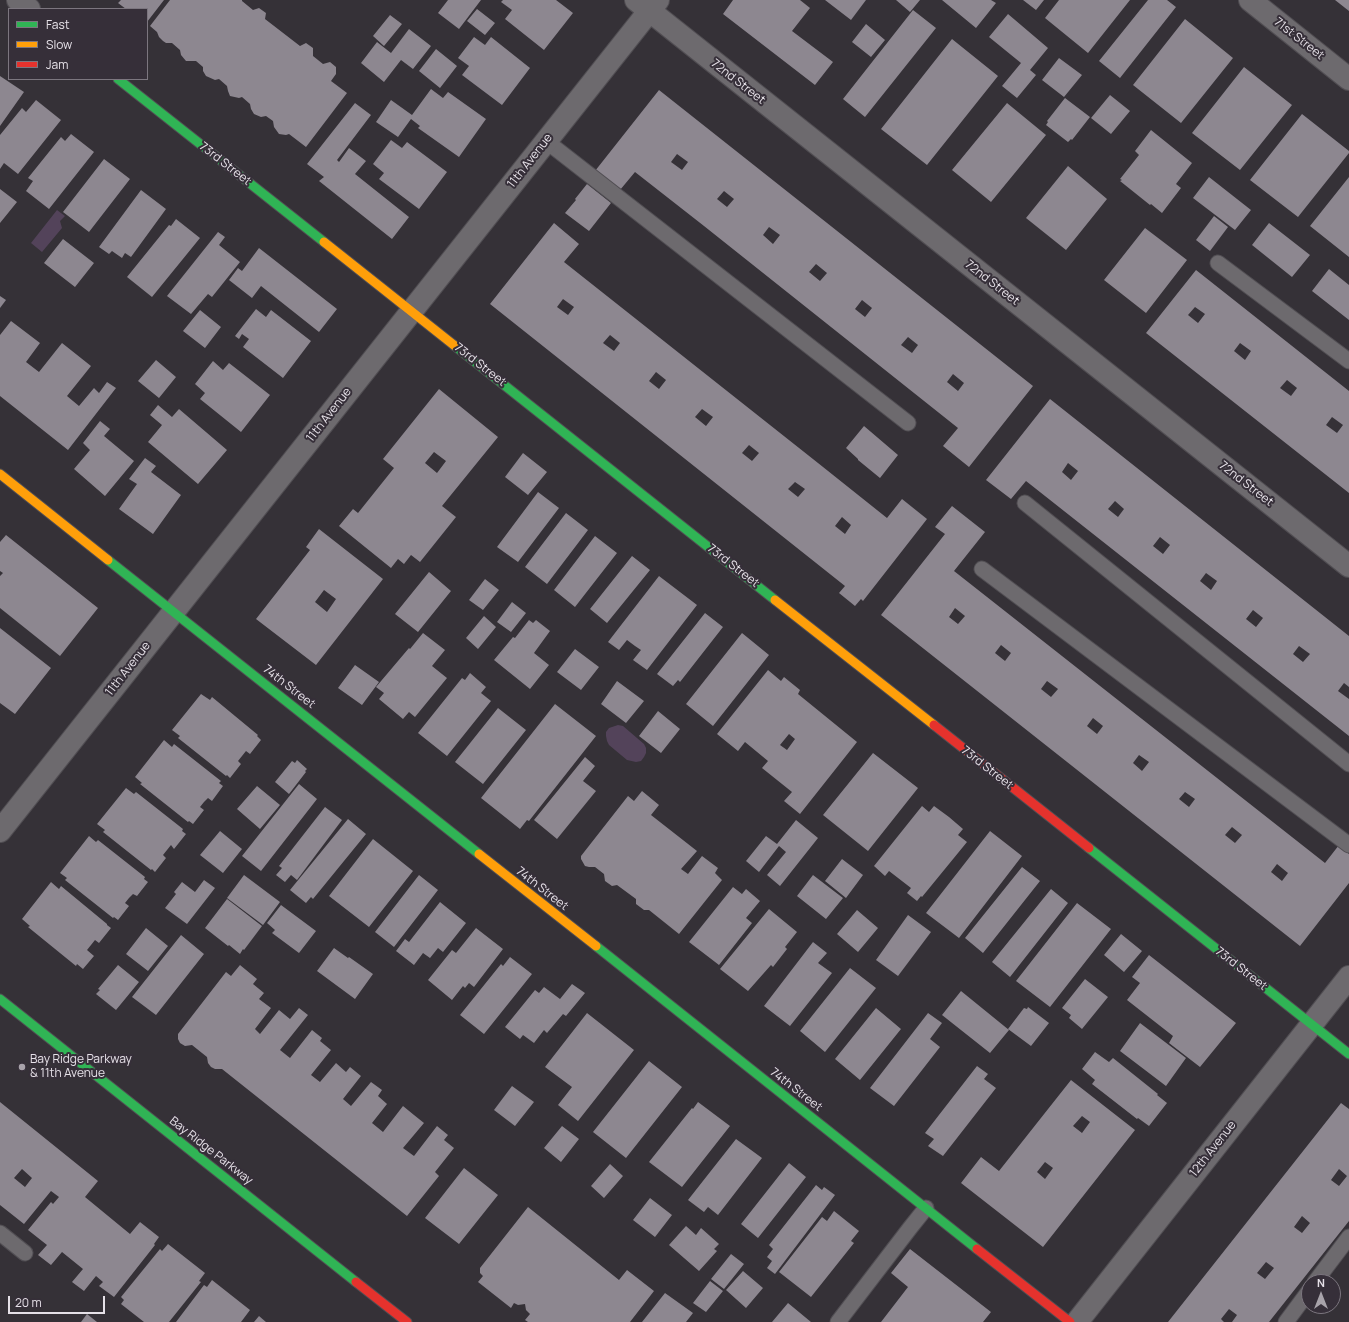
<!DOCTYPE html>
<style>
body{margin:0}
#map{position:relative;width:1349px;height:1322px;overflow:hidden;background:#353137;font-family:Manrope,sans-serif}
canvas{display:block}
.legend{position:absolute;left:8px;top:8px;width:140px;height:72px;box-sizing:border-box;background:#362f39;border:1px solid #7c767f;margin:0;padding:5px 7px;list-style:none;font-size:12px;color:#e6e1e8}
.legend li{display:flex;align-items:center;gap:8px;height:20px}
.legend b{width:20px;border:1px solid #7c767f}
.north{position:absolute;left:1301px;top:1274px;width:40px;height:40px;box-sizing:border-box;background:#362f39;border:1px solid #7c767f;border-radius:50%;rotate:0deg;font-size:11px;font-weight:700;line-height:16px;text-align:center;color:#e6e1e8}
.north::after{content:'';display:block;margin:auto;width:14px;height:18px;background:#a8a3aa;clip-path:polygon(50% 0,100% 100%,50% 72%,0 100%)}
.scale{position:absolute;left:8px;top:1296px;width:97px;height:18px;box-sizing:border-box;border:2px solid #e6e1e8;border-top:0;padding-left:5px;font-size:12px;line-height:14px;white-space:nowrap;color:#e6e1e8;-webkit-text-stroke:3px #362f39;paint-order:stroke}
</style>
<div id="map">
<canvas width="1349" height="1322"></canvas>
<ul class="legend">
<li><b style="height:5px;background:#30b455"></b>Fast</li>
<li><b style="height:5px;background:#ff9f0a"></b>Slow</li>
<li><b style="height:5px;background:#e5322d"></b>Jam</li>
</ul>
<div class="north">N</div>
<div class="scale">20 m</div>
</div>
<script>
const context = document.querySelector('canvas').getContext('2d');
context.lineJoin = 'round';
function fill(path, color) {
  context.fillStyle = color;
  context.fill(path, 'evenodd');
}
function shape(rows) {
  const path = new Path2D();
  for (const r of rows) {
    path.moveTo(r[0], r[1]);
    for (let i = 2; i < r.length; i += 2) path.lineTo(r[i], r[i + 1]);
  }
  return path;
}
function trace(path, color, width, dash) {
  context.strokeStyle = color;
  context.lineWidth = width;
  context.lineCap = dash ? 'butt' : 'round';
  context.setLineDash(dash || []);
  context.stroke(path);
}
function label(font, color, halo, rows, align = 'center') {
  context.font = font + ' Manrope,sans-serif';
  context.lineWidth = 4;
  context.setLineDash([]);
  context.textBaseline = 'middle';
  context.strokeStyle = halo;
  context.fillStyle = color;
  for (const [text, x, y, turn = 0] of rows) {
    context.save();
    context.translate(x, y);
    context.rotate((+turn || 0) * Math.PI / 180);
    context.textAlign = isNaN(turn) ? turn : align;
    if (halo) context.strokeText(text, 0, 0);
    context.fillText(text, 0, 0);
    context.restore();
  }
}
fill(shape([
 [57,210,65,216,60,221,62,228,42,252,31,243],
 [618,725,623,726,644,744,646,748,646,753,644,757,641,761,636,762,627,760,609,745,607,741,606,736,606,732,609,728]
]), '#53435a');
fill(shape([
 [121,0,164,0,147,22,147,9,126,9,118,3],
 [170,0,242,0,242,1,253,10,259,8,266,13,265,19,300,46,306,43,313,48,313,56,323,64,330,62,336,67,336,74,331,81,347,93,306,147,289,134,286,135,279,134,274,127,273,121,266,116,261,117,254,114,251,109,250,104,242,97,239,98,230,96,228,91,227,86,219,79,215,80,206,76,203,71,203,67,196,61,186,61,181,55,180,50,172,43,166,43,163,41,159,37,157,32,150,26],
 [448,0,481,0,459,29,438,13],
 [503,0,556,0,573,13,544,50,505,19,512,10,501,2],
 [733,0,800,0,810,8,792,31,833,62,815,85,723,14],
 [825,0,866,0,851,20],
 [896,0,920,0,910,12],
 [942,0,991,0,996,3,976,28],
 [1023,0,1044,0,1036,10],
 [1059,0,1130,0,1088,53,1045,18],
 [1148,0,1167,0,1176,7,1120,78,1099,61],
 [1335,0,1349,0,1349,11],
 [477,9,495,23,485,35,467,21],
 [913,10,936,28,865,117,843,99],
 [1008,14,1048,48,1030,70,1036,75,1017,98,1002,86,1021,63,989,37],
 [390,15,402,24,384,46,373,36],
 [1185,19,1233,58,1181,123,1133,85],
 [866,24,885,40,871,57,852,42],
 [409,29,431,46,413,69,401,60,384,82,361,63,377,42,391,53],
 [474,37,485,45,491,37,530,68,502,105,462,75,469,66,458,58],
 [952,39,998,76,927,165,881,129],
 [436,49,457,66,440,88,419,71],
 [1059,58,1082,75,1064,97,1042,80],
 [1244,67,1292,105,1240,170,1192,133],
 [0,76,24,92,0,126],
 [431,89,443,98,448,92,486,119,459,157,418,128,420,126,411,119,398,137,376,122,391,100,412,115],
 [659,90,1033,386,969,467,943,446,958,428,704,226,635,172,620,190,595,171],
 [677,154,688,162,682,170,671,162],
 [724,191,734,199,727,207,717,199],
 [769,227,780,235,773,244,763,235],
 [816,264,827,273,820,281,809,272],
 [862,300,872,308,865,317,855,309],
 [908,337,918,345,912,353,901,345],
 [953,374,964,383,958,391,947,382],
 [1110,95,1130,111,1111,134,1091,118],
 [1065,98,1090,117,1072,140,1071,139,1068,142,1046,125,1048,122,1047,121],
 [36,100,61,120,18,174,4,163,0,169,0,135,22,108,26,112],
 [355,103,371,115,337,160,339,162,349,148,366,161,355,174,409,217,392,239,319,181,324,177,307,164],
 [1007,103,1046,135,991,202,952,170],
 [1302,114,1349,151,1349,153,1298,217,1250,180],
 [1151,130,1192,163,1176,184,1181,188,1162,213,1151,204,1150,205,1120,181,1122,180,1120,179,1139,155,1135,151],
 [71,134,94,152,49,209,26,191,33,181,28,178,61,137,65,141],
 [391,140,402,148,407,142,447,172,419,209,379,179,384,173,373,164],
 [104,159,130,179,89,232,63,212],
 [1068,166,1107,199,1066,250,1026,218],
 [1209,177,1251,210,1235,230,1193,198],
 [1349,177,1349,257,1310,226],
 [587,184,611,203,589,231,565,213,576,200,575,199],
 [0,189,17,202,0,223],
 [141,190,166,209,131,257,125,253,122,258,112,251,109,254,99,247],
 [1214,216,1228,227,1210,251,1196,240],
 [176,219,200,238,152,297,127,277,169,225,171,226],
 [554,223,579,244,564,262,818,463,887,518,902,499,927,519,863,601,861,599,855,606,839,593,845,586,490,304],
 [563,299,574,307,568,315,557,307],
 [610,335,620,343,614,351,603,343],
 [656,372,666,380,659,389,649,381],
 [702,409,713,417,706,426,695,417],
 [749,445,759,453,752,461,742,453],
 [795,482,805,489,798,497,788,489],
 [842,517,851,525,845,534,835,526],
 [1269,223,1310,255,1292,277,1252,245],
 [1145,228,1187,260,1146,313,1104,280],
 [218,232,225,237,219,245,240,262,212,297,208,294,191,314,167,296],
 [63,239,94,263,75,287,44,263],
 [259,248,337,309,319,332,261,286,252,298,229,280,238,268,242,271],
 [1329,269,1349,285,1349,320,1312,291],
 [1196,270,1349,391,1349,493,1146,333],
 [1195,307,1205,314,1198,323,1188,315],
 [1240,343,1251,351,1245,360,1234,351],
 [1287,380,1297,388,1291,396,1280,388],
 [1332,417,1343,425,1337,433,1326,425],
 [0,296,6,300,0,308],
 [256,309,266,317,271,310,311,341,283,378,243,347,249,339,242,334,239,339,235,336],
 [200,310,221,327,205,348,183,331],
 [11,321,40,343,26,362,39,372,62,343,91,366,67,396,79,406,94,388,99,393,107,382,116,388,68,450,0,396,0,335],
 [156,360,176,377,159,398,138,381],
 [213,361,223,370,229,363,270,395,241,432,200,399,205,393,195,384],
 [439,389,498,437,442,506,456,517,420,562,411,555,404,564,398,559,391,568,339,526,353,509,358,513,394,468,383,459],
 [434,452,446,461,437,473,425,463],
 [1050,399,1349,636,1349,687,1344,683,1338,691,1349,699,1349,736,1026,481,1011,499,986,480],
 [1068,463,1078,471,1071,480,1062,472],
 [1115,501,1124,509,1118,517,1108,509],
 [1160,537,1170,545,1163,554,1153,546],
 [1206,573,1217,581,1211,590,1200,581],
 [1253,610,1263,618,1256,627,1246,619],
 [1299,646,1310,654,1303,662,1293,654],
 [158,405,172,417,179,409,227,450,198,484,148,442,162,425,150,415],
 [100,421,110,429,104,436,134,461,105,496,74,469,90,450,83,443],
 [864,426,898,455,880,478,858,460,858,459,846,448],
 [523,453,547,472,528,495,505,477],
 [145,458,156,466,151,472,181,495,153,534,119,509,137,484,129,479],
 [538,492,559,508,518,562,497,547],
 [952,506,985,532,954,571,1325,863,1339,845,1349,854,1349,883,1300,946,881,615,945,534,935,527],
 [955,608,965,616,958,624,949,617],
 [1001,645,1011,653,1005,661,995,653],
 [1047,681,1058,689,1051,697,1041,689],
 [1093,718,1103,726,1097,734,1087,726],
 [1139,755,1149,762,1142,771,1133,763],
 [1185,792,1195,799,1189,807,1179,799],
 [1232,827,1242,835,1235,843,1225,835],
 [1277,864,1288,873,1282,881,1271,872],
 [566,513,588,530,547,584,525,567],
 [319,529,383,579,316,665,256,619,310,550,306,547],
 [324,590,336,599,327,612,315,602],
 [6,535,98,608,60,656,0,608,0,576,3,573,0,571,0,542],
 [595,536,617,553,575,607,554,590],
 [632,556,650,570,607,623,590,609],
 [429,572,451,591,418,632,395,614],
 [659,576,697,605,647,670,633,660,641,650,635,646,627,640,619,650,608,642],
 [485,579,499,590,483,610,469,600],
 [512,602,526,613,511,632,497,622],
 [705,613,723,627,680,682,678,680,673,686,657,674],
 [484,616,496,627,478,649,466,638],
 [529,620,533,623,536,620,550,631,534,653,549,665,530,689,494,660,513,637,515,638],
 [0,628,51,668,15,714,0,703],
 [423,633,445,650,432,666,447,678,415,717,409,712,403,719,379,699,384,693,376,687,409,648,410,649],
 [742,633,769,655,713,726,686,704],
 [575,649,599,667,581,690,557,672],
 [355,665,379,682,362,705,338,688],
 [768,670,781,681,784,677,800,690,798,694,857,742,800,814,784,801,792,792,762,768,768,761,745,742,738,751,717,734],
 [789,734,795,739,787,750,780,745],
 [470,673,486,687,481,693,491,701,447,756,418,733,462,678,465,680],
 [617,681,644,701,626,723,601,704],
 [201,694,210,700,212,697,258,735,257,736,261,740,250,754,246,751,238,761,241,764,230,778,227,775,226,776,178,738,180,736,172,730],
 [555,704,596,736,529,821,527,820,520,829,481,798],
 [498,708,526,730,483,784,455,762],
 [658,711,680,729,661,753,639,736],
 [164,740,172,747,174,744,221,781,219,783,223,786,212,801,208,798,204,802,200,807,204,810,193,824,189,821,188,822,140,784,142,783,135,777],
 [873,753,918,788,868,851,823,815],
 [585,757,595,766,583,781,596,791,557,839,534,820],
 [297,760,307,769,305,771,306,772,289,794,275,782,292,761,295,763],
 [299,784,317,799,261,871,242,856],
 [257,786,280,805,260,829,237,809],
 [126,788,134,794,136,792,183,829,182,831,186,834,174,849,171,845,163,855,166,858,155,872,152,869,151,870,103,832,105,830,97,824],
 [642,791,659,805,651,815,697,851,681,869,688,874,702,856,718,868,715,873,722,880,679,934,649,910,644,910,636,904,636,899,617,885,612,886,605,881,604,874,595,867,589,867,585,866,581,859,581,856,628,796,634,801],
 [922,806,929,812,934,806,949,817,963,829,958,835,967,842,922,897,921,896,917,901,907,893,911,888,889,871,885,876,874,866],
 [325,807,342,820,297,880,291,875,285,882,276,875,282,868,279,866],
 [348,819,366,834,313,899,311,897,306,903,290,890],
 [796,820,818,838,780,886,767,875,786,852,779,846,759,872,746,861,766,836,777,844],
 [220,831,242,849,223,873,200,855],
 [990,831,1022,856,959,938,926,913],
 [89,836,96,842,98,840,145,877,144,879,148,882,137,896,133,894,129,898,125,903,129,906,118,920,114,917,113,918,65,880,67,878,60,873],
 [373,839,413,871,369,927,329,896],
 [842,859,863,875,846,898,825,881],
 [1022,867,1040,881,983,953,965,938],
 [244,875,280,902,263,925,227,898],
 [419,875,438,890,394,947,375,932],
 [813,875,843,898,826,919,797,896],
 [204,880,215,888,187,924,165,908,176,894,174,892,182,882,195,892],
 [51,882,59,889,61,886,107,924,107,925,111,928,99,943,95,940,87,950,94,956,83,969,77,964,76,966,28,927,30,926,22,919],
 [733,887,742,894,746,889,760,901,746,918,752,923,719,965,689,942],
 [1051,889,1068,903,1010,977,992,962],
 [227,899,262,926,244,950,243,949,240,954,229,945,228,946,205,928],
 [440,902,466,923,443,952,438,948,430,958,423,953,414,965,396,951,405,939,409,942],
 [1077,903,1111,929,1050,1007,1016,981],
 [281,905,316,931,299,953,272,933,275,930,267,923],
 [769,909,797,932,785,947,787,949,773,967,771,965,748,991,720,969],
 [857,910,878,928,858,952,837,934],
 [908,915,931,932,898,976,876,960],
 [146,928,168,946,148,971,126,954],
 [476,928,503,949,474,987,469,983,465,988,463,986,452,1000,428,980,452,950,456,953],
 [1121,934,1142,951,1124,972,1104,955],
 [181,935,204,954,156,1015,132,997],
 [813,942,827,953,818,963,832,973,790,1026,764,1006],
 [334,948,348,958,349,957,373,974,355,999,317,971],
 [1149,955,1236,1023,1200,1067,1169,1043,1173,1036,1127,1000,1140,983,1132,977],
 [510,957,532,974,484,1034,460,1015,501,964,503,966],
 [118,965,139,982,116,1010,96,994,100,990,98,989],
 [240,965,257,979,253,984,264,993,259,999,271,1008,255,1029,260,1034,279,1010,290,1019,299,1008,308,1015,280,1050,290,1058,312,1030,322,1038,320,1041,331,1050,311,1075,320,1082,336,1063,346,1072,350,1067,361,1076,343,1099,351,1106,371,1082,382,1090,378,1096,387,1104,372,1123,383,1132,403,1106,414,1115,424,1123,403,1148,414,1156,437,1126,448,1135,444,1140,454,1148,435,1172,439,1176,407,1216,222,1069,215,1069,211,1067,208,1063,207,1057,192,1045,185,1046,180,1043,178,1039,178,1034,226,972,231,976],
 [850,968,876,988,825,1052,800,1031],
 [1085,979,1108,997,1082,1029,1069,1018,1071,1015,1062,1008],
 [572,984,585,993,566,1016,563,1014,547,1033,544,1030,534,1043,523,1035,520,1039,505,1027,535,990,539,993,544,987,560,999],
 [961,991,1009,1030,990,1053,942,1015],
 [1028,1007,1049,1023,1031,1046,1008,1029,1024,1008,1027,1009],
 [876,1008,901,1029,860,1080,835,1059],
 [587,1013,634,1050,578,1121,558,1105,572,1087,545,1067],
 [928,1013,942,1023,930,1039,940,1047,894,1106,870,1088],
 [1140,1023,1186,1058,1166,1086,1120,1051],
 [1095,1052,1109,1062,1113,1058,1158,1094,1157,1095,1167,1103,1149,1126,1138,1118,1137,1119,1092,1084,1095,1080,1082,1069],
 [649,1061,682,1087,626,1158,593,1132],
 [977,1066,988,1074,984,1079,996,1088,943,1156,928,1146,934,1139,925,1133],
 [1071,1080,1135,1130,1043,1247,961,1183,981,1157,999,1171],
 [1082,1116,1090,1122,1082,1133,1073,1126],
 [1045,1162,1053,1168,1045,1179,1037,1172],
 [512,1086,534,1102,515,1126,494,1110],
 [0,1102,98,1181,85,1197,130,1234,140,1222,159,1237,154,1244,155,1245,114,1297,99,1286,103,1282,96,1276,84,1291,72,1282,83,1269,62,1252,51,1265,38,1255,47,1245,28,1230,51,1202,53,1204,59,1197,51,1191,24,1224,0,1205],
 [22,1169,32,1178,25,1187,14,1178],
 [698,1102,730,1126,682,1187,649,1162,692,1108,693,1109],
 [1341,1103,1349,1109,1349,1221,1269,1322,1232,1322,1237,1315,1229,1309,1221,1319,1224,1322,1168,1322],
 [1339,1169,1347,1176,1339,1186,1331,1180],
 [1302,1216,1310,1223,1302,1233,1294,1227],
 [1266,1262,1274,1268,1265,1279,1257,1273],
 [562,1126,579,1139,561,1162,544,1148],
 [736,1139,762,1158,718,1215,708,1207,704,1212,688,1200],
 [789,1163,806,1177,758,1238,741,1224],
 [610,1164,623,1176,604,1198,591,1186],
 [464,1168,498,1195,459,1244,425,1218],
 [816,1185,822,1190,824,1187,835,1195,775,1274,767,1268,772,1261,767,1257,773,1249,769,1245],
 [650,1198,672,1215,655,1237,633,1220],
 [528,1207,619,1280,627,1270,654,1291,630,1322,528,1322,525,1320,530,1314,526,1310,525,1304,518,1305,514,1303,511,1308,478,1282,483,1276,480,1273,480,1268],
 [834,1211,859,1231,851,1241,854,1243,811,1297,779,1272,822,1217,827,1221],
 [686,1226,696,1235,701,1228,719,1244,714,1249,717,1251,699,1271,669,1245],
 [168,1244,205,1273,199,1281,201,1282,169,1322,144,1322,121,1304,124,1300,121,1297,160,1249,162,1251],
 [910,1249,991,1312,983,1322,881,1322,908,1287,891,1273],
 [731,1254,744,1264,724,1289,711,1279],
 [743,1271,763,1288,746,1308,726,1290],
 [212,1280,250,1310,241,1322,176,1322,204,1285,207,1287],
 [710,1281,723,1291,706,1312,693,1303],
 [665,1293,693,1313,686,1322,642,1322],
 [788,1303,811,1322,772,1322],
 [87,1314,97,1322,81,1322],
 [259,1316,266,1322,254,1322]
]), '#8d8790');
const lane = shape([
 [546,141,908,423],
 [1218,263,1349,361],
 [1025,503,1349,764],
 [982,569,1349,845],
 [0,1233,25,1253],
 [1315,1282,1349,1237],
 [838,1322,910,1228,926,1208],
 [1286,1322,1309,1291]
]);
const street = shape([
 [18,0,29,9],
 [636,0,1349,566],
 [1250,0,1349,79],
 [0,831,658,0],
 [1077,1322,1349,977]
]);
const fast = shape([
 [118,79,324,242],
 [455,346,775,600],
 [108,560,479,854],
 [1089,848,1349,1054],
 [596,946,977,1249],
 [0,999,356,1282]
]);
const slow = shape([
 [324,242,455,346],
 [0,474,108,560],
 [775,600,934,725],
 [479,854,596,946]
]);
const jam = shape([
 [934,725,1089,848],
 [977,1249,1070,1322],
 [356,1282,407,1322]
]);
trace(lane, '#514e53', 17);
trace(street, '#514e53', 24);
trace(fast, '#514e53', 11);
trace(slow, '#514e53', 11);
trace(jam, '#514e53', 11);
trace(lane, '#6d6a6e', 15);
trace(street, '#6d6a6e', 22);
trace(fast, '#30b455', 9);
trace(slow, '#ff9f0a', 9);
trace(jam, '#e5322d', 9);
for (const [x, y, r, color] of [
 [22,1067,4,"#a8a3aa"]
]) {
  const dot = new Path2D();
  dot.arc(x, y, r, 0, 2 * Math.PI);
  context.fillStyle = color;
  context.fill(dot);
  trace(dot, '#362f39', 1.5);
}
label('12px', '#e6e1e8', '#362f39', [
 ["71st Street",1299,39,38],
 ["72nd Street",738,82,38],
 ["11th Avenue",530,161,-52],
 ["73rd Street",225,164,38],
 ["72nd Street",992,283,38],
 ["73rd Street",480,365,38],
 ["11th Avenue",329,415,-52],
 ["72nd Street",1246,484,38],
 ["73rd Street",733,566,38],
 ["11th Avenue",128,669,-52],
 ["74th Street",289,687,38],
 ["73rd Street",987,768,38],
 ["74th Street",542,889,38],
 ["73rd Street",1241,969,38],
 ["74th Street",796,1090,38],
 ["12th Avenue",1213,1149,-52],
 ["Bay Ridge Parkway",211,1151,38]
]);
label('12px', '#e6e1e8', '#362f39', [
 ["Bay Ridge Parkway",30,1060],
 ["& 11th Avenue",30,1074]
], 'left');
</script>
